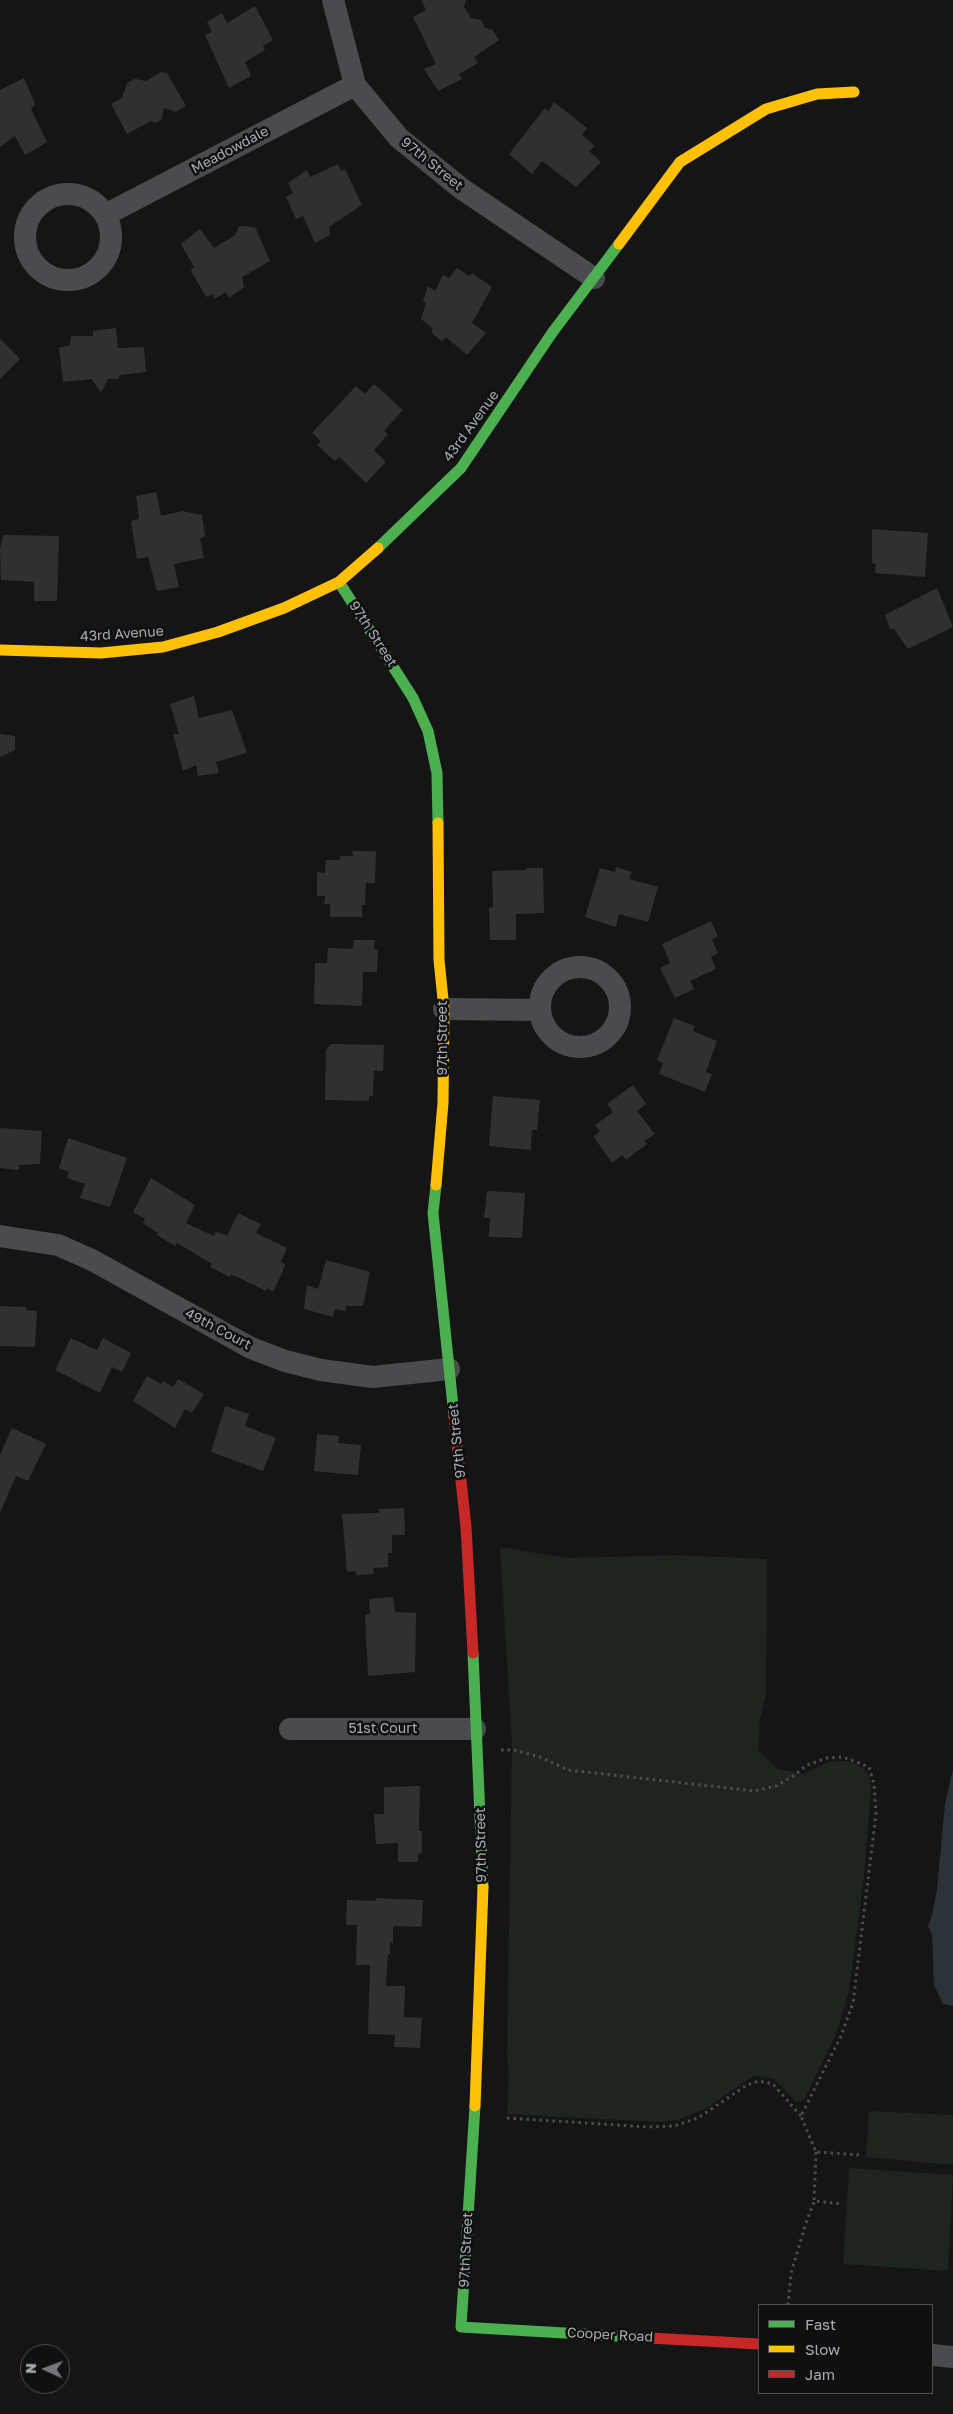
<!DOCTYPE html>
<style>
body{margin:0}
#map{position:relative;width:953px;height:2414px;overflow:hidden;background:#151516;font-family:"Golos Text",sans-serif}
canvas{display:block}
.legend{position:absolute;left:758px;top:2304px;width:175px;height:90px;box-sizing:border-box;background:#101011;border:1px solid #4c4f53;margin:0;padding:6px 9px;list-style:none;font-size:15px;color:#a7adb5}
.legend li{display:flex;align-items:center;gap:10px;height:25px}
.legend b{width:25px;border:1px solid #4c4f53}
.north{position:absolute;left:20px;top:2344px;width:50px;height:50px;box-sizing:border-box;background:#101011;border:1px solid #4c4f53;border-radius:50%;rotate:272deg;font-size:14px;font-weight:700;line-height:20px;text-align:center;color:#a7adb5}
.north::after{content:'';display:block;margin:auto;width:18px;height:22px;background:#74787d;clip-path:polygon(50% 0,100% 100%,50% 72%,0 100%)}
</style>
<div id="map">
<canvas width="953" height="2414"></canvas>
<ul class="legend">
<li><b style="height:6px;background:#4caf50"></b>Fast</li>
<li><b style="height:6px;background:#ffc107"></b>Slow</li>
<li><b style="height:6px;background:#c62828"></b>Jam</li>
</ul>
<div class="north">N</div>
</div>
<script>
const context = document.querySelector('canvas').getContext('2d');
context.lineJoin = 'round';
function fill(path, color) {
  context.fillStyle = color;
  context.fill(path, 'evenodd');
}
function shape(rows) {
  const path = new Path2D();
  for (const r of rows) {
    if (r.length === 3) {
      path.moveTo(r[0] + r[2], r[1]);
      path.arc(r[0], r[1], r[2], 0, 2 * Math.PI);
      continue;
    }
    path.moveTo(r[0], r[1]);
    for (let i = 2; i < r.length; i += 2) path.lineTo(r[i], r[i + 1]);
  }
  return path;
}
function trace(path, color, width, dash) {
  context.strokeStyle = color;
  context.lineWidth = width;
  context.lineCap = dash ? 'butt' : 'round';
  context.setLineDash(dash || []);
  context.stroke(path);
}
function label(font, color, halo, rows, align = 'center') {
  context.font = font + ' "Golos Text",sans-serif';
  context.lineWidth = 5;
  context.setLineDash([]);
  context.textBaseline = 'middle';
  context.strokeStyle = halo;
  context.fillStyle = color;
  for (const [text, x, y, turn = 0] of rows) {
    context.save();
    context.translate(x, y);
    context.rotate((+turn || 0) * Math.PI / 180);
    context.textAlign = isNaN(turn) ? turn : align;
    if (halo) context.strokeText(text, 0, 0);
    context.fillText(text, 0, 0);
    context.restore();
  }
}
fill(shape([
 [500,1547,566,1558,677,1555,767,1559,766,1695,760,1719,758,1750,778,1769,803,1774,828,1762,846,1761,855,1764,864,1769,869,1776,871,1789,864,1875,849,1992,835,2037,804,2100,796,2102,774,2079,753,2076,707,2108,677,2120,657,2122,507,2114,509,2073,507,2056,512,1744],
 [869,2111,953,2115,953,2165,866,2157],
 [849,2168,953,2175,948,2271,843,2264]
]), '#1e241e');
fill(shape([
 [953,1769,953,2006,943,2004,934,1985,932,1935,928,1926,932,1916,937,1889,945,1804]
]), '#2c3338');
fill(shape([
 [421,0,466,0,464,7,471,18,481,20,485,28,493,30,499,40,474,57,478,63,459,74,462,79,438,91,424,69,436,64,413,17,426,10],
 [255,6,273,40,263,46,265,50,245,62,251,76,229,88,205,35,212,32,207,22,222,13,227,23],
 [161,72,167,73,186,106,176,112,164,108,162,119,156,123,151,121,127,134,111,104,122,98,127,83,135,79,146,81],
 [24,78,35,104,31,109,47,142,25,155,15,136,0,147,0,90],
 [554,102,587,128,582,135,595,146,589,151,601,162,576,187,542,161,532,174,509,154,545,108,549,111],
 [338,164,341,171,345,169,362,205,329,227,330,235,315,243,303,216,296,219,286,197,293,193,288,183,307,170,310,177],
 [239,226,255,227,270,261,242,277,244,287,229,298,226,292,214,299,213,294,206,297,191,271,194,267,181,244,200,229,214,248,235,235],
 [457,268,469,276,472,273,492,287,472,323,486,333,467,355,446,337,442,342,431,332,433,329,421,319,426,303,423,300,428,286,435,291,443,275,449,278],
 [116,328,118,348,144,347,146,372,120,375,118,379,108,379,101,393,92,379,63,382,59,348,70,345,71,336,93,336,93,331],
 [0,338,20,359,0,379],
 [374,384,403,410,384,431,388,434,374,450,386,462,366,483,339,457,335,461,317,445,321,441,312,433,356,386,365,394],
 [156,492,161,516,182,511,202,515,205,536,200,539,204,558,174,564,179,587,157,591,148,557,137,559,131,521,139,519,136,496],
 [872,529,928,533,925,577,875,573,876,564,872,563],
 [3,535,59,536,57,601,34,601,34,582,1,580,0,549],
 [937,588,953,627,908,649,894,629,890,629,885,615],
 [194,696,199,718,232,710,247,753,216,762,219,773,198,776,196,765,183,771,173,734,179,734,170,704],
 [0,734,15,736,15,750,0,757],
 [352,851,376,851,375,883,366,883,365,905,362,905,362,917,330,917,330,904,324,904,325,896,317,896,317,872,325,873,326,860,340,860,340,856,353,856],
 [616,867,632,872,629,879,658,887,648,922,619,914,616,927,585,917,600,868,615,872],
 [526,868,543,868,544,913,516,914,516,940,490,940,489,908,493,907,492,871,526,870],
 [711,921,718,936,712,940,718,953,711,957,716,969,690,981,694,989,675,998,660,968,670,963,662,944],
 [354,940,375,940,374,949,378,950,377,972,363,972,362,1006,314,1004,315,963,327,963,328,948,353,949],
 [674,1018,695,1026,693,1031,717,1041,706,1072,712,1074,705,1092,659,1074,663,1063,657,1060],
 [331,1044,384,1045,383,1071,374,1071,373,1096,369,1096,369,1101,325,1100,326,1050],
 [633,1085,646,1104,637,1111,655,1134,644,1141,647,1144,626,1160,622,1155,612,1163,593,1136,600,1132,595,1125,613,1112,607,1104],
 [493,1096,540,1100,537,1130,532,1130,531,1150,489,1146],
 [0,1128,42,1131,40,1164,19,1165,19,1170,0,1168],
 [68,1138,127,1158,110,1207,80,1198,85,1184,67,1178,69,1172,59,1168],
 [151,1178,195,1205,186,1223,214,1236,216,1231,227,1236,238,1213,261,1224,256,1233,287,1248,281,1262,285,1264,283,1271,273,1292,267,1288,266,1291,231,1274,230,1277,210,1267,212,1264,177,1243,175,1246,157,1235,158,1233,143,1223,145,1219,133,1212],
 [487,1191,525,1193,522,1238,489,1237,490,1218,484,1218],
 [326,1260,370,1272,363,1306,346,1306,346,1311,335,1309,333,1317,304,1309,307,1285,318,1289],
 [0,1306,26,1307,26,1310,37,1311,35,1347,0,1346],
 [71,1338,97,1350,103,1338,131,1353,122,1372,112,1367,100,1393,55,1370],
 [147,1376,161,1384,163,1381,173,1387,178,1379,204,1394,192,1413,185,1409,175,1428,133,1401],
 [225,1406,249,1414,245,1426,276,1438,263,1471,211,1452],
 [12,1428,46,1444,28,1481,16,1476,0,1513,0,1455],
 [317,1434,339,1436,338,1443,361,1445,358,1475,314,1471],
 [404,1508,405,1535,392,1535,392,1553,388,1553,388,1567,373,1568,374,1574,356,1575,356,1571,347,1572,342,1514,379,1513,379,1509],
 [393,1597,395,1612,416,1613,415,1672,368,1676,365,1615,370,1614,369,1599],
 [420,1786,419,1831,422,1831,422,1853,418,1854,418,1862,398,1862,398,1843,376,1844,374,1814,384,1814,384,1787],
 [376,1898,423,1900,422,1927,393,1926,393,1943,390,1942,390,1954,388,1954,386,1986,405,1986,404,2017,422,2018,420,2048,394,2047,395,2035,368,2034,370,1965,356,1965,357,1925,346,1925,347,1900,376,1901]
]), '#303031');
trace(shape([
 [501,1750,514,1750,540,1757,568,1770,754,1791,776,1786,793,1776,807,1765,827,1758,843,1757,869,1767,874,1784,876,1814,853,2003,841,2036,801,2116,816,2152,862,2155],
 [507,2118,649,2127,674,2126,698,2118,747,2085,759,2081,773,2084,801,2116],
 [816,2152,814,2201,843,2204],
 [788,2305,791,2273,806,2223,814,2202]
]), '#4b4d4f', 3, [2.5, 4]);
trace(shape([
 [333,0,355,85,399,138,462,189,594,278],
 [68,237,43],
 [105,215,355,85],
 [580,1007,40],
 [444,1009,540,1010],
 [0,1236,58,1245,92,1260,251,1348,285,1361,321,1370,373,1377,449,1369],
 [290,1729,475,1729],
 [932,2355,953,2357]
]), '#4a4b4e', 22);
trace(shape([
 [378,548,461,468,552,333,619,244],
 [339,582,413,698,428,731,437,773,438,823],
 [436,1185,433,1213,454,1416],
 [473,1653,483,1887],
 [475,2106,461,2327,650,2338]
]), '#4caf50', 11);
trace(shape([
 [619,244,680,162,766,109,817,94,854,92],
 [0,650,101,653,163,647,218,632,284,608,339,582,378,548],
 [436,1185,443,1103,444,1009,439,960,438,823],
 [475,2106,483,1887]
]), '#ffc107', 11);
trace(shape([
 [454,1416,466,1527,473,1653],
 [650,2338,759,2344]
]), '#c62828', 11);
label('14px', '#a7adb5', '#101011', [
 ["Meadowdale",230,150,-28],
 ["97th Street",432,164,39],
 ["43rd Avenue",471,426,-54],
 ["43rd Avenue",122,634,-4],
 ["97th Street",373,634,57],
 ["97th Street",443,1038,-90],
 ["49th Court",218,1329,28],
 ["97th Street",457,1441,-96],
 ["51st Court",383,1729],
 ["97th Street",481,1845,-91],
 ["97th Street",466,2250,-87],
 ["Cooper Road",610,2335,3]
]);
</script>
